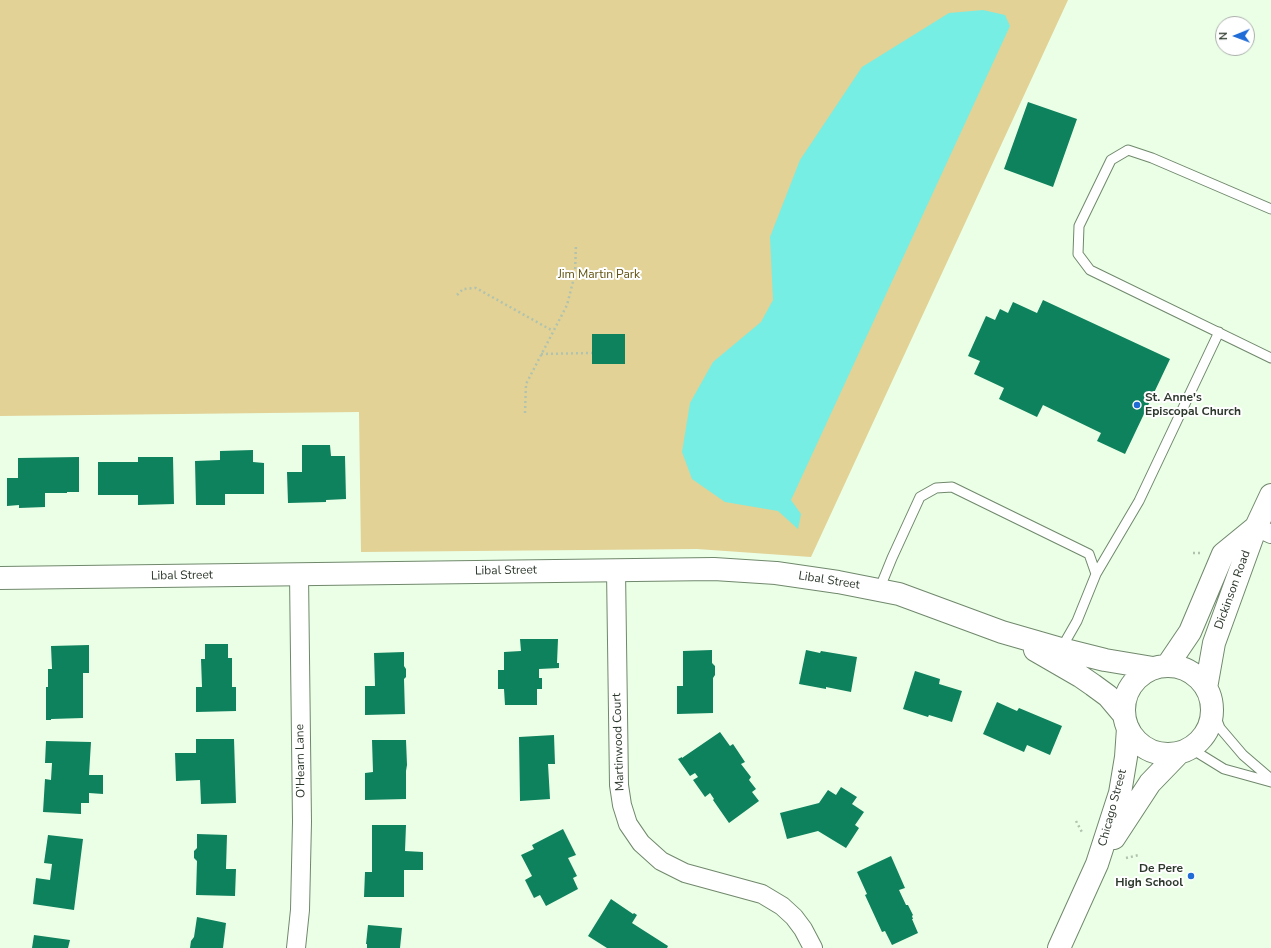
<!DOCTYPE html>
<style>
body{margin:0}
#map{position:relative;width:1271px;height:948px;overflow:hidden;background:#eaffe6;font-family:"Nunito Sans",sans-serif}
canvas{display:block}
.north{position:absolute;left:1215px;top:16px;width:40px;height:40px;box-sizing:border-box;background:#fff;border:1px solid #abb0ab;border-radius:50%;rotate:269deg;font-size:11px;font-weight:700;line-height:16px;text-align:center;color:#2e392d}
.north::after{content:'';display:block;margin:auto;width:14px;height:18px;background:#206cd7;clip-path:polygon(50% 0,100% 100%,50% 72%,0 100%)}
</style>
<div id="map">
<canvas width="1271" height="948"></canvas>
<div class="north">N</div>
</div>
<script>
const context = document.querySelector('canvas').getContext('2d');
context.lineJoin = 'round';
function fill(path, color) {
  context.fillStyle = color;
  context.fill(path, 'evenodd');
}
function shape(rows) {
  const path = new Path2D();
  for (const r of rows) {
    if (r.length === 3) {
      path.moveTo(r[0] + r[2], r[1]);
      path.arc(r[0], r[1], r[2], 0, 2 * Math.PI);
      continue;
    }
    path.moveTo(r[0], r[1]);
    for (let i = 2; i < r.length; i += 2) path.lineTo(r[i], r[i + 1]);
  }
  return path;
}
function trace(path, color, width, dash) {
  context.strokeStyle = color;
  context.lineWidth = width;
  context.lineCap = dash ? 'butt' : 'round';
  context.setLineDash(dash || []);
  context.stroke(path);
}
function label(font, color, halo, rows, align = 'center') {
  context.font = font + ' "Nunito Sans",sans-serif';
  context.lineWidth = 4;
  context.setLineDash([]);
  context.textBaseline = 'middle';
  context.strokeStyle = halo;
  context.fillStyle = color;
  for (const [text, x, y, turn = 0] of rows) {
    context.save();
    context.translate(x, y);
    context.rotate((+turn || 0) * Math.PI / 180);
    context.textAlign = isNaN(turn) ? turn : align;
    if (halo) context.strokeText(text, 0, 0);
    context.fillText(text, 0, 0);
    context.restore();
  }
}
fill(shape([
 [0,0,1068,0,811,557,697,549,361,552,359,412,0,416]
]), '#e2d296');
fill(shape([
 [983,10,1005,15,1010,26,791,500,801,514,798,529,778,511,725,502,692,479,682,452,690,403,713,362,761,322,773,300,770,237,800,160,862,67,949,13]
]), '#76eee4');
fill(shape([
 [1028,102,1077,119,1053,187,1004,169],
 [1043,300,1170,359,1125,454,1097,441,1101,433,1043,405,1037,417,999,399,1004,388,974,374,980,361,968,356,986,316,995,320,1000,309,1008,313,1013,302,1037,313],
 [592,334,625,334,625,364,592,364],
 [302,445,330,445,331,456,345,456,346,499,326,500,326,502,288,503,287,472,302,472],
 [253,450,253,462,264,463,264,494,225,494,225,505,196,505,195,461,220,460,220,451],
 [79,457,79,492,67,492,67,493,45,493,45,507,19,508,19,505,7,506,7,478,18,478,18,458],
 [138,457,173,457,174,504,138,505,138,495,98,495,98,462,138,462],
 [520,639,558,639,557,663,559,663,559,668,539,669,539,678,542,678,542,689,537,689,537,705,505,705,504,689,498,689,498,670,504,670,504,652,521,651],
 [205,644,228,644,228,658,232,658,232,687,236,687,236,711,196,712,196,687,202,687,201,659,205,659],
 [89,645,89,673,83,673,83,718,51,719,51,720,46,720,46,687,48,687,48,669,52,669,51,646],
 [712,650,712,663,715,666,715,675,713,678,713,713,677,714,677,686,683,686,683,651],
 [806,650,820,653,821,651,857,657,851,692,826,687,826,689,799,684],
 [404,652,404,666,406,669,406,677,404,679,405,714,365,715,365,686,375,686,374,653],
 [915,671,940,679,939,684,962,691,952,722,929,715,928,717,903,709],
 [997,702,1017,711,1019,708,1062,726,1050,755,1027,745,1024,752,983,734],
 [720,732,730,746,733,744,745,762,741,764,751,777,749,780,756,789,752,792,759,801,729,823,713,800,714,799,710,793,705,797,693,780,698,777,695,773,690,776,678,759,682,757,682,758],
 [554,735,555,764,548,764,550,799,520,801,519,737],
 [196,739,234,739,236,803,201,804,200,780,176,781,175,753,196,753],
 [372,740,406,740,407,765,406,771,406,799,365,800,365,773,373,772],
 [46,741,91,742,89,775,103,775,103,794,89,793,89,803,81,803,81,814,43,812,45,779,51,780,52,763,45,763],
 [841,787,857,797,852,804,864,812,855,825,859,828,846,848,818,831,787,839,780,813,819,803,828,790,836,795],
 [372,825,406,825,405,851,423,852,423,870,404,870,404,897,364,897,365,872,372,872],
 [563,829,576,855,568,858,577,876,573,878,578,889,546,906,540,895,534,898,525,880,532,876,521,855,534,849,532,845],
 [197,834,227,835,226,869,236,869,235,896,196,895,197,861,194,858,194,851,197,848],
 [48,835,83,839,74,910,33,904,36,878,50,880,52,864,44,863],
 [891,856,905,888,899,890,906,905,908,905,913,915,912,916,913,919,912,919,918,933,892,945,885,931,882,932,865,895,867,894,857,872],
 [611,899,633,914,634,913,637,915,632,923,668,946,667,948,607,948,588,936],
 [197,917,226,923,223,948,190,948,191,941,194,937],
 [368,925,402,928,400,948,367,948,367,944,366,944],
 [34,935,70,940,68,948,32,948]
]), '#0e815d');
const service = shape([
 [1271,209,1152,158,1128,150,1111,160,1079,226,1078,254,1090,270,1271,358],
 [1096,574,1139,501,1219,332],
 [879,590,892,558,920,497,936,488,952,487,1089,554,1096,574,1077,621,1061,649],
 [1212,707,1220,728,1243,755,1271,779],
 [1190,748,1224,769,1271,782]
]);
const minor = shape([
 [1256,527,1271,534],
 [616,570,619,785,622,805,628,824,641,843,661,861,685,873,762,894,782,906,794,917,803,929,813,948],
 [296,948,300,910,302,822,299,574]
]);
const tertiary = shape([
 [0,578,714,569,776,573,838,582,899,594,1002,632,1061,649,1105,660,1153,668],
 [1035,650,1080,676,1093,685,1108,696,1124,715],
 [1167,666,1190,632,1223,554,1256,527],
 [1168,710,44],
 [1206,688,1214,643,1256,527,1271,495],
 [1114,838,1150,783,1179,753],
 [1059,948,1097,864,1120,793,1126,757,1128,728]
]);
trace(service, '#70886c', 11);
trace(minor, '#70886c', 20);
trace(tertiary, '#70886c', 24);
trace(shape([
 [457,295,463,289,476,288,553,331],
 [541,354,592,353],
 [525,413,526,384,567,305,575,274,576,244],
 [1193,553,1200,553],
 [1076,821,1083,834],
 [1126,858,1139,855]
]), '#b1c3ae', 2.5, [2, 3]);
trace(service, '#fff', 9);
trace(minor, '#fff', 18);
trace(tertiary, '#fff', 22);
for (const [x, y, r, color] of [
 [1137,405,4,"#206cd7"],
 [1191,876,4,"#206cd7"]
]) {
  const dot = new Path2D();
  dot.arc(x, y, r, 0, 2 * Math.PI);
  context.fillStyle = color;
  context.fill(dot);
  trace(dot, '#fff', 1.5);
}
label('12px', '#61510e', '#fff', [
 ["Jim Martin Park",599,275]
]);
label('bold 12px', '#2e392d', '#fff', [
 ["St. Anne's",1145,398],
 ["Episcopal Church",1145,412],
 ["De Pere",1183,869,"right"],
 ["High School",1183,883,"right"]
], 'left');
label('12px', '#2e392d', '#fff', [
 ["Libal Street",506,571,-1],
 ["Libal Street",182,576,-1],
 ["Libal Street",829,581,9],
 ["Dickinson Road",1233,590,-70],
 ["Martinwood Court",619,742,-92],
 ["O'Hearn Lane",301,761,-91],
 ["Chicago Street",1113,808,-75]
]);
</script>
